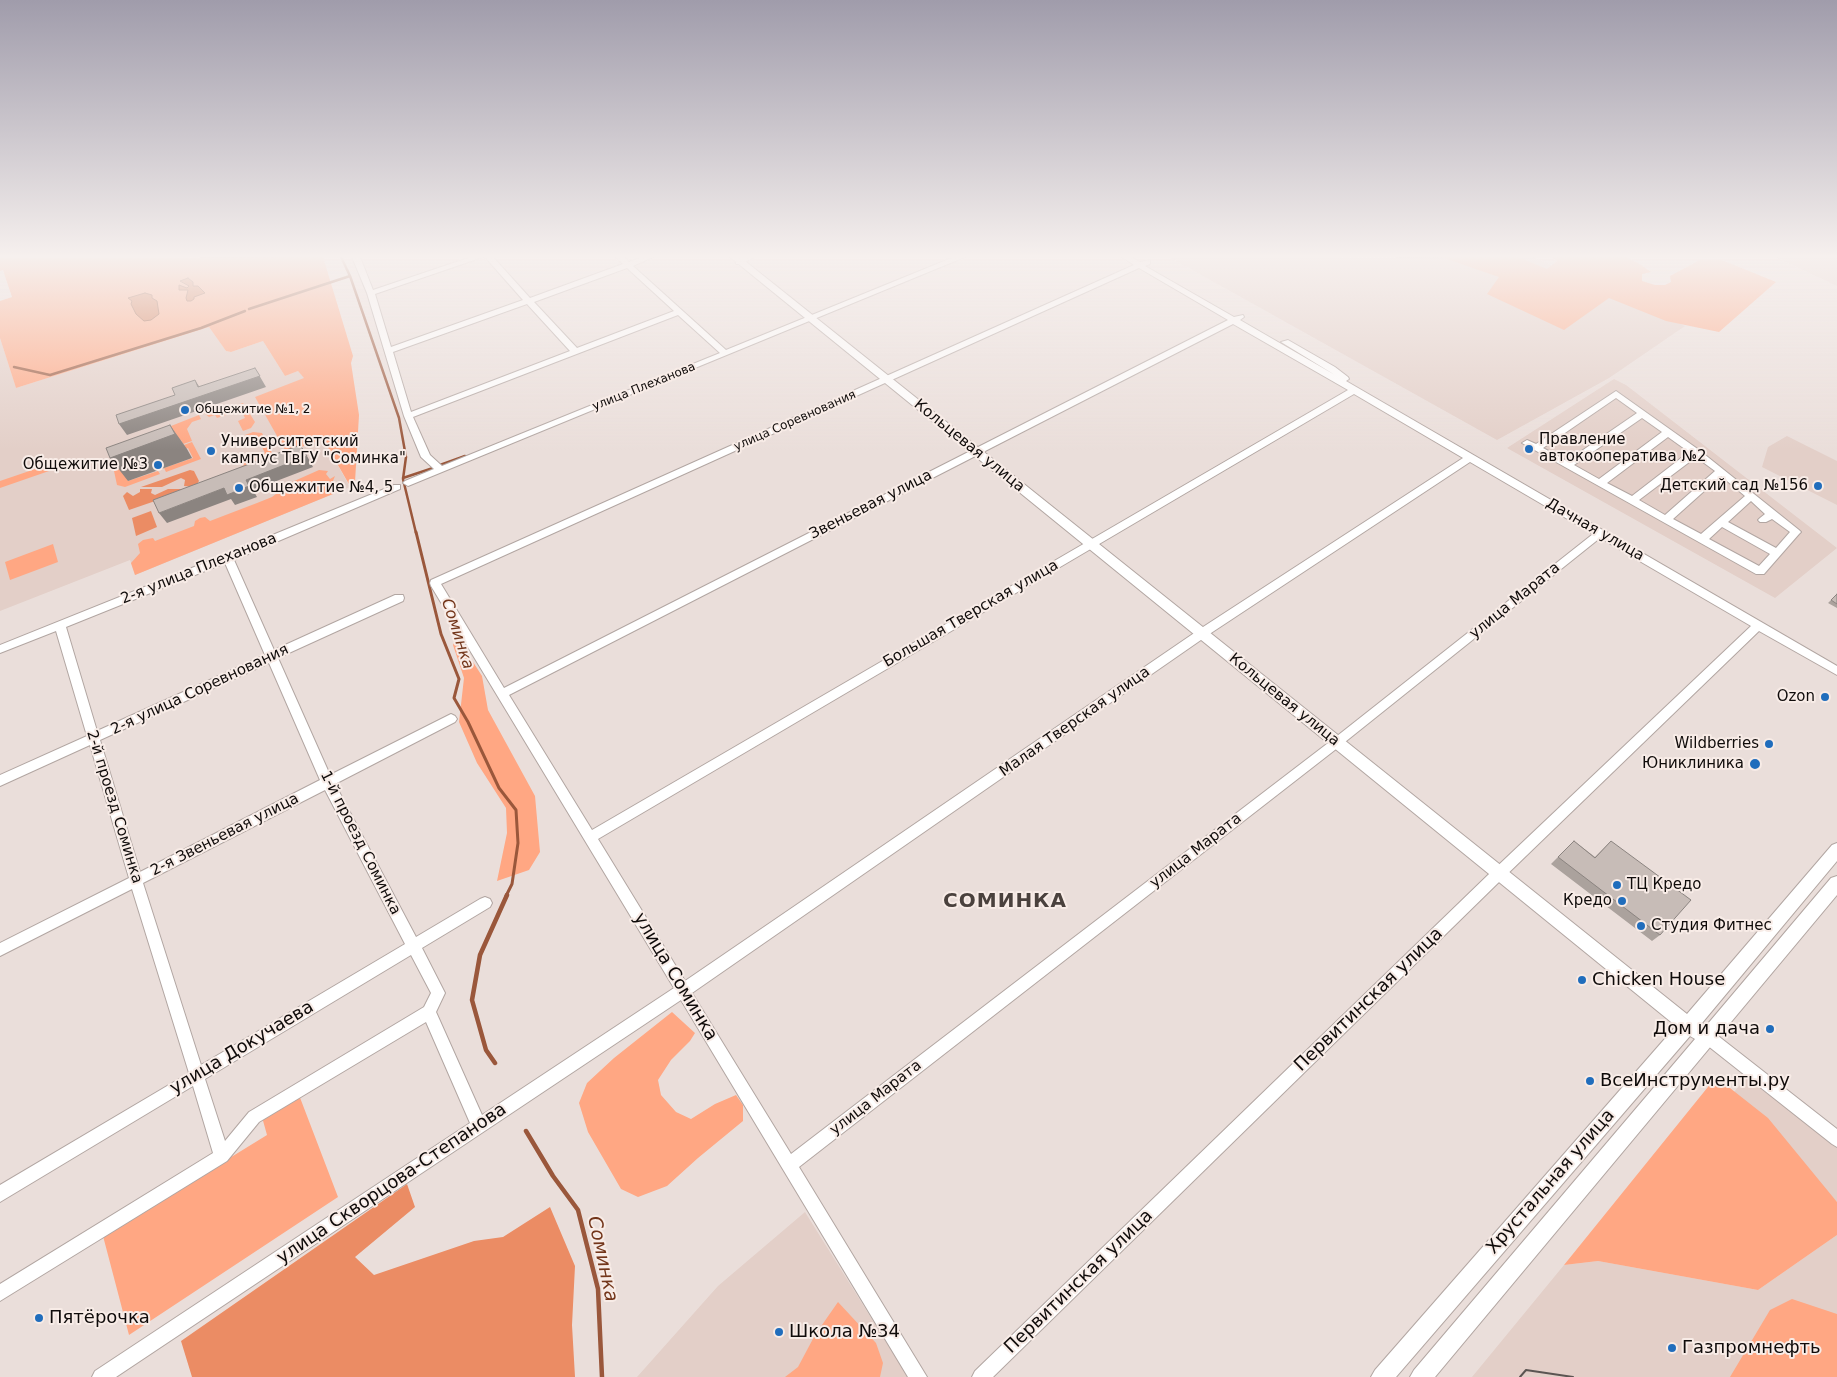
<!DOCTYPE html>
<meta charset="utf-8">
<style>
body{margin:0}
canvas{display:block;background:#eadeda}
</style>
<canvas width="1837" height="1377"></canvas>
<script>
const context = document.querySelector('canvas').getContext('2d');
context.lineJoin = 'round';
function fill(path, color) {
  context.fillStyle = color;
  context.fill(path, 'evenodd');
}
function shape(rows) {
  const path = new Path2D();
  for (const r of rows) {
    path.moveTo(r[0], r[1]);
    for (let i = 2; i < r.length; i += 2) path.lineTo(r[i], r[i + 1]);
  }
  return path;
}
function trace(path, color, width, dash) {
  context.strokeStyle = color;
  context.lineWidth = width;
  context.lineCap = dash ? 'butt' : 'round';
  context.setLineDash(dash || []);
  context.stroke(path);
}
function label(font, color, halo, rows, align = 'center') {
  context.font = font + ' "DejaVu Sans",sans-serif';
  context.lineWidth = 4;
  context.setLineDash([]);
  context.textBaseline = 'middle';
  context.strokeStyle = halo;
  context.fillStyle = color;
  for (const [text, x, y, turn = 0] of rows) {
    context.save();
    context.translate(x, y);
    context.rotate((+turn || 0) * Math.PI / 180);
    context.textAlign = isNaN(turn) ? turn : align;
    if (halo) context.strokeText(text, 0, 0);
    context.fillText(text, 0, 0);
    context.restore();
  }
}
fill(shape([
 [1533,257,1685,326,1609,378,1497,440,1171,258],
 [1837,257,1837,286,1776,257],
 [209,327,226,351,231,352,263,341,285,376,298,371,305,378,323,439,350,487,135,575,130,560,0,611,0,338,16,388],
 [1614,379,1626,385,1837,548,1775,598,1507,448],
 [1787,436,1837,461,1837,505,1762,467,1768,447],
 [1746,1078,1837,1146,1837,1202,1734,1092],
 [805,1212,908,1377,637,1377,718,1286],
 [1837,1235,1837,1377,1472,1377,1564,1265,1598,1261,1758,1290]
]), '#e3cfc8');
fill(shape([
 [323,257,353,356,351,363,359,415,355,482,350,486,323,439,290,451,285,450,255,397,304,378,298,371,285,376,263,341,231,352,226,351,209,327,16,388,0,338,0,301,12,297,3,270,0,271,0,258],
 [1518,257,1547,269,1557,261,1552,257,1626,257,1638,263,1651,272,1642,274,1642,281,1655,285,1665,285,1671,282,1670,276,1700,260,1722,260,1776,282,1719,332,1666,321,1609,298,1564,330,1487,294,1499,277,1441,257],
 [243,403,255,422,251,428,243,431,238,421,245,418,241,410,217,418,215,415,209,417,204,413,212,410,216,412],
 [199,415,201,419,192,422,187,429,192,441,183,444,181,440,175,443,169,429,171,426],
 [253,432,262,433,273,455,236,470,244,465,242,461,265,453,260,443,251,446,245,435],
 [192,442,201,459,166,472,164,468,193,458,188,448,162,458,160,454],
 [151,457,124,471,128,481,158,471,160,474,125,487,117,485,114,471],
 [47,465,49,471,0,488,0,481],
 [319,470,328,471,326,474,330,479,335,476,330,488,333,494,135,575,131,563,140,553,138,544,143,540,153,538,155,541,194,526,195,521,200,518,205,517,210,521,257,503,272,497,292,482],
 [53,544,58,562,10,580,5,562],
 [457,637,482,676,488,710,535,796,540,852,529,870,497,881,507,833,506,808,477,763,459,722,464,678,453,645],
 [672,1012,695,1033,690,1041,671,1060,658,1080,661,1095,676,1112,691,1119,715,1104,736,1095,743,1105,743,1121,698,1158,667,1186,638,1197,621,1189,588,1132,579,1103,587,1083,614,1058],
 [1716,1077,1768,1118,1837,1202,1837,1235,1758,1290,1598,1261,1564,1265],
 [299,1095,338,1197,129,1335,103,1236,267,1135,262,1117],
 [1792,1299,1837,1314,1837,1377,1730,1377,1770,1310],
 [838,1302,876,1343,883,1363,880,1377,785,1377,798,1367,815,1335]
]), '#ffa783');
fill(shape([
 [190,470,194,471,199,481,195,487,184,486,185,480,181,478,162,487,141,487],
 [140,489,152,489,151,493,155,495,168,489,190,489,129,510,123,496,127,492,133,496,140,492],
 [151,511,157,527,136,536,132,518],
 [407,1184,415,1207,355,1257,374,1275,474,1241,503,1237,550,1207,575,1266,572,1325,575,1377,192,1377,181,1341]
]), '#eb8c64');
const water = shape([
 [188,278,193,282,193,286,198,286,205,293,194,297,194,299,191,301,187,301,186,298,188,290,179,290,179,285,187,288,189,286,180,281,188,278],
 [145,293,152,295,152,298,157,301,159,314,151,320,144,321,136,314,131,304,132,301,128,298,145,293]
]);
fill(water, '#d57850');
trace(water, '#9a573b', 1);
trace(shape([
 [341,257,350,276,399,418,406,457,403,479,416,533],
 [249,309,350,276],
 [14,367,50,375,201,328,245,311],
 [440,465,465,456],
 [403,478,436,467]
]), '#9a573b', 2.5);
trace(shape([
 [416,532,441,634,459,679,454,698,468,722,499,788,516,810,518,843,512,884,506,896]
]), '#9a573b', 3);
trace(shape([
 [495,1063,486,1050,472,1000,480,955,507,895],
 [526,1131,553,1176,578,1210,598,1289,602,1377]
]), '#9a573b', 4.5);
const minor = shape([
 [352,257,360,257,373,290,471,257,483,257,375,294,391,347,523,300,485,257,493,257,530,298,623,264,616,257,624,257,629,262,642,257,653,257,633,266,726,350,954,257,965,257,408,486,403,483,405,481,434,469,421,457,404,416,367,293,352,257],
 [627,268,674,311,577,348,534,302,627,268],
 [527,304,570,351,411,412,393,352,527,304],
 [678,315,720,353,442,466,430,455,413,417,678,315],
 [743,257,754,257,742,264,736,264,736,260,743,257],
 [1122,257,1131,257,1140,262,1150,260,1150,264,1145,266,1234,317,1243,315,1244,317,1240,320,1335,375,1281,342,1288,340,1335,367,1348,377,1349,379,1346,381,1837,666,1837,675,1759,631,1498,883,993,1377,972,1377,975,1371,1488,875,1751,626,1600,538,1340,746,799,1167,927,1377,908,1377,681,1000,116,1377,92,1377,95,1371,470,1123,426,1022,259,1122,227,1161,0,1301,0,1284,213,1153,193,1086,0,1202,0,1185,189,1073,132,889,0,956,0,943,129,878,90,745,0,786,0,775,87,736,56,631,0,653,0,645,224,555,394,485,400,485,400,489,234,560,274,650,395,595,403,595,404,598,403,601,278,658,330,775,447,716,451,714,455,716,457,719,455,722,335,784,416,937,480,899,485,897,490,899,492,903,490,907,422,948,445,993,436,1012,482,1115,674,988,431,586,430,583,431,580,1134,265,1122,257],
 [1139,268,1228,320,504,688,441,584,1139,268],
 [1233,324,1348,390,592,830,509,695,1233,324],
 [1354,394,1463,458,1203,627,685,981,598,839,1354,394],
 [1470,462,1593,534,1332,740,791,1154,692,993,1211,633,1470,462],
 [225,563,265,655,97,731,66,627,225,563],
 [269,663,320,780,140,872,100,740,269,663],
 [325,790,405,944,201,1065,143,883,325,790],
 [411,955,431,993,424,1007,249,1112,225,1141,205,1079,411,955],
 [1616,391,1699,450,1799,530,1801,532,1799,534,1764,574,1756,574,1522,443,1527,440,1536,444,1616,391],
 [1616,398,1637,413,1567,461,1543,448,1616,398],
 [1642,418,1662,432,1599,479,1574,465,1642,418],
 [1668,437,1689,452,1632,496,1607,483,1668,437],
 [1696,457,1715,471,1665,515,1639,500,1696,457],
 [1721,476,1745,496,1701,534,1673,519,1721,476],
 [1751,501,1765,514,1760,518,1758,520,1760,522,1766,522,1772,519,1790,532,1776,548,1728,522,1751,501],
 [1722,527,1770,554,1759,566,1709,539,1722,527],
 [1708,1030,1713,1032,1837,1129,1837,1147,1832,1144,1703,1042,1701,1037,1703,1032,1708,1030]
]);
const major = shape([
 [730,257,740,257,1687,1014,1832,845,1837,843,1837,861,1702,1023,1706,1026,1831,878,1837,876,1837,895,1435,1377,1410,1377,1414,1370,1695,1039,1690,1036,1396,1377,1371,1377,1375,1370,1676,1026,730,257]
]);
trace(minor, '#b2a6a2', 2);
trace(major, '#b2a6a2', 2);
fill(minor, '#fff');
fill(major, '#fff');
trace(shape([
 [1520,1377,1526,1370,1573,1377]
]), '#5b5552', 2);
fill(shape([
 [1837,594,1837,608,1828,603],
 [1574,841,1595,857,1611,841,1660,935,1652,941,1551,864]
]), '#aba29d');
fill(shape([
 [255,368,266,387,127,435,119,424,198,387,195,380,202,391],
 [170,425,187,449,192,458,128,481,110,458],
 [307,456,313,467,253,490,257,497,235,505,231,499,167,523,159,513]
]), '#8b8480');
const building = shape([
 [255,368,260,376,119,424,116,415,175,395,172,388,195,380,198,387,255,368],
 [170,425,175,434,110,458,106,448,170,425],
 [300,445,307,456,246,480,249,486,227,495,224,488,159,513,153,500,300,445],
 [1837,594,1837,604,1831,600,1837,594],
 [1574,841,1595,858,1611,841,1691,900,1660,935,1558,857,1574,841]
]);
fill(building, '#c7bcb7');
trace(building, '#8b8480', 1);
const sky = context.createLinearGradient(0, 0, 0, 450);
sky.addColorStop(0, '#a09cab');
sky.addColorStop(0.57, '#f6f0ee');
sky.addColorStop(1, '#f6f0ee00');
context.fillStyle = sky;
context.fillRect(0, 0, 1837, 450);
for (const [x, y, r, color] of [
 [185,410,5,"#206dbc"],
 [1529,449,5,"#206dbc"],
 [211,451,5,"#206dbc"],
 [158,465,5,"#206dbc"],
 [1818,486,5,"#206dbc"],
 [239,488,5,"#206dbc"],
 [1825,697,5,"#206dbc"],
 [1769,744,5,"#206dbc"],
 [1755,764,6,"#206dbc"],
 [1617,885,5,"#206dbc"],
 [1622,901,5,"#206dbc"],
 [1641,926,5,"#206dbc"],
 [1582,980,5,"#206dbc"],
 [1770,1029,5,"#206dbc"],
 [1590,1081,5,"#206dbc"],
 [39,1318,5,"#206dbc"],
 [779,1332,5,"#206dbc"],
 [1672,1348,5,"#206dbc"]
]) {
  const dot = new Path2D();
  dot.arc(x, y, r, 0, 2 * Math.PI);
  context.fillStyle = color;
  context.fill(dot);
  trace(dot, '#f8ece7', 2);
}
label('12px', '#0f0b0a', '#f8ece7', [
 ["улица Плеханова",644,387,-22],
 ["улица Соревнования",795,421,-24]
]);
label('12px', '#0f0b0a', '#f8ece7', [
 ["Общежитие №1, 2",195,410]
], 'left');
label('15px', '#0f0b0a', '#f8ece7', [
 ["Правление",1539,440,"left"],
 ["автокооператива №2",1539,457,"left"],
 ["Университетский",221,442,"left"],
 ["кампус ТвГУ \"Соминка\"",221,459,"left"],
 ["Общежитие №3",148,465],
 ["Детский сад №156",1808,486],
 ["Общежитие №4, 5",249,488,"left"],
 ["Ozon",1815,697],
 ["Wildberries",1759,744],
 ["Юниклиника",1744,764],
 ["ТЦ Кредо",1627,885,"left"],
 ["Кредо",1612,901],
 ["Студия Фитнес",1651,926,"left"]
], 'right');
label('15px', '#0f0b0a', '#f8ece7', [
 ["Кольцевая улица",969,446,39],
 ["Звеньевая улица",871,505,-27],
 ["Дачная улица",1595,530,30],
 ["2-я улица Плеханова",199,569,-22],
 ["улица Марата",1515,601,-39],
 ["Большая Тверская улица",971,614,-30],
 ["2-я улица Соревнования",200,690,-25],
 ["Кольцевая улица",1284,700,39],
 ["Малая Тверская улица",1075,722,-35],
 ["2-й проезд Соминка",114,807,73],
 ["2-я Звеньевая улица",225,835,-27],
 ["1-й проезд Соминка",360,843,63],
 ["улица Марата",1196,851,-38],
 ["улица Марата",876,1098,-38]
]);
label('italic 16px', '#73361b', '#f8ece7', [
 ["Соминка",457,634,72]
]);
label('18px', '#0f0b0a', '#f8ece7', [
 ["улица Соминка",675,977,59],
 ["Первитинская улица",1369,1000,-44],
 ["улица Докучаева",242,1048,-31],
 ["Хрустальная улица",1551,1182,-49],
 ["улица Скворцова-Степанова",392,1184,-34],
 ["Первитинская улица",1079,1282,-44]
]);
label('18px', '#0f0b0a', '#f8ece7', [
 ["Chicken House",1592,980],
 ["Дом и дача",1760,1029,"right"],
 ["ВсеИнструменты.ру",1600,1081],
 ["Пятёрочка",49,1318],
 ["Школа №34",789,1332],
 ["Газпромнефть",1682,1348]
], 'left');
label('italic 19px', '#73361b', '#f8ece7', [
 ["Соминка",602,1259,78]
]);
context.letterSpacing = '1px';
label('bold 20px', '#4a413d', '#f8ece7', [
 ["СОМИНКА",1005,902]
]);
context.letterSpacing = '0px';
</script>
